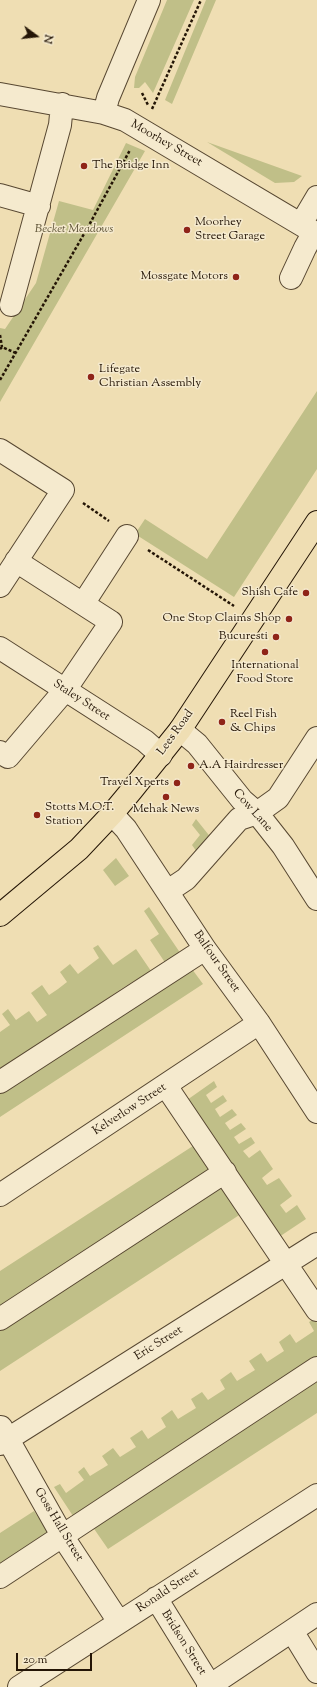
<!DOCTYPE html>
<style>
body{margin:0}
#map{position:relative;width:317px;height:1687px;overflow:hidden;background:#efdeb3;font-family:"Sorts Mill Goudy",serif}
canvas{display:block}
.north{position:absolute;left:16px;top:16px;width:40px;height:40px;-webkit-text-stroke:3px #f5eace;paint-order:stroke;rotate:105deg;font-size:11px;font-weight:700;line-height:16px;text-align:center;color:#241506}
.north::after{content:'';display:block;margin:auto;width:14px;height:18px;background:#241506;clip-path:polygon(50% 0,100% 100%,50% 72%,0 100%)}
.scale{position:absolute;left:16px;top:1653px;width:76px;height:18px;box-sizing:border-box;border:2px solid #241506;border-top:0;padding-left:5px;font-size:12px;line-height:14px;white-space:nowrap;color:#241506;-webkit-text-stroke:3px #f5eace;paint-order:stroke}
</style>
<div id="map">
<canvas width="317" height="1687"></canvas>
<div class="north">N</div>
<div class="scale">20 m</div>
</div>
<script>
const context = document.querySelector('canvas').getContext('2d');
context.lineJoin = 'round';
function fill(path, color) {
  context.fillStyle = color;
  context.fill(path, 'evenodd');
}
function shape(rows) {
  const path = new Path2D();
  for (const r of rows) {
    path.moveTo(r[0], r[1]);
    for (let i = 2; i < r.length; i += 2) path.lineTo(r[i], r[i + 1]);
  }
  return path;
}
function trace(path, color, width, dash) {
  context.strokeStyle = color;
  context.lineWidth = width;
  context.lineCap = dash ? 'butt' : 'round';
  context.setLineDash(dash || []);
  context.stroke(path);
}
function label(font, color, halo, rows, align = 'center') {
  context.font = font + ' "Sorts Mill Goudy",serif';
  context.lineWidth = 3;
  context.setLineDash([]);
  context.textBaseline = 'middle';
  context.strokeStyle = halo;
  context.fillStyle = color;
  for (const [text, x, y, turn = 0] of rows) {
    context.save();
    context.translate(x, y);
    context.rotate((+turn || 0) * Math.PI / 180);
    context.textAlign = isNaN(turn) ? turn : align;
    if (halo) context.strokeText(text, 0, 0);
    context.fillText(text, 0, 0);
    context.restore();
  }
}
fill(shape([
 [167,0,194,0,153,93,145,82,139,88,134,88,135,77],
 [206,0,216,0,172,104,165,100],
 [207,142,302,176,294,182,275,183],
 [126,143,145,151,0,402,0,328,5,329,36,283,59,201,93,210],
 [317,391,317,469,234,597,135,534,145,519,207,559],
 [196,819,212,839,199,855,192,845,200,835,192,825],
 [116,858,129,876,115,886,103,870],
 [149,907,183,957,168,967,150,940,159,934,144,911],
 [98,945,113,965,136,949,151,971,121,989,0,1075,0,1032,10,1025,2,1014,8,1009,16,1020,29,1011,37,1022,47,1015,31,993,42,985,49,995,58,989,67,982,60,972,70,964,78,974,99,958,93,948],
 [189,965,203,984,0,1117,0,1088],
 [214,1081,217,1087,206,1095,211,1103,223,1095,227,1101,215,1109,220,1117,232,1109,237,1115,225,1123,230,1130,241,1123,246,1129,234,1137,239,1144,251,1137,255,1143,243,1151,249,1158,260,1150,273,1169,262,1178,267,1185,279,1178,292,1196,280,1205,286,1213,297,1205,306,1219,279,1237,187,1100],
 [196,1144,214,1172,0,1311,0,1271],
 [228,1182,247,1210,0,1371,0,1331],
 [314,1319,317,1323,317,1356,73,1516,54,1487,60,1484,66,1493,84,1480,78,1472,84,1467,90,1476,108,1465,102,1456,113,1448,120,1457,136,1447,130,1438,142,1430,148,1439,166,1427,161,1418,172,1410,178,1419,196,1408,191,1399,202,1392,208,1400,225,1389,220,1380,231,1372,237,1381,255,1370,249,1361,261,1353,267,1362,284,1351,279,1342,290,1334,296,1343,314,1331,309,1322],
 [317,1377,317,1413,108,1549,90,1523],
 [34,1511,51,1536,0,1569,0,1533]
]), '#c0bf88');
const minor = shape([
 [0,94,104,113,125,120,317,234],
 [104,113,108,98,149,0],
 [0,195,39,206],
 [301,224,317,197],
 [291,278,305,248,314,232],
 [11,305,60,125,62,104],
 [0,450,63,490,0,586],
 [83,604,127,536],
 [0,648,145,741,161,755],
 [180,730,197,744,242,800,257,813,283,846,317,899],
 [0,752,8,757,65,690,111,622,16,561],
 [112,814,126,829,205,949,259,1023,317,1112],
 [168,891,186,879,239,819,257,813,278,798,317,738],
 [0,1082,205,949],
 [166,1086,317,1310],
 [0,1195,259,1023],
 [0,1319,225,1172],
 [1,1427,63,1537,119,1622],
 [0,1444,317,1244],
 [0,1577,317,1368],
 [156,1598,211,1687],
 [292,1631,317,1672],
 [19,1687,317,1495],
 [208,1687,317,1614]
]);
const major = shape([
 [0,915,79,849,112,814,132,790,180,730,317,522]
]);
trace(minor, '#574731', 24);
trace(major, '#241506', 24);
trace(shape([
 [142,93,148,105],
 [152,109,201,0],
 [0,335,2,347],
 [0,349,2,347,16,353],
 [0,380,88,227,130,150],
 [83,503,109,521],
 [148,550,234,606]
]), '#241506', 2.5, [3, 2]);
trace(minor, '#f5eace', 22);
trace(major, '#efdeb3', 22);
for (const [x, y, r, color] of [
 [84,166,4,"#8f2418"],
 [187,230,4,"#8f2418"],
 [236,277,4,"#8f2418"],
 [91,377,4,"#8f2418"],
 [306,593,4,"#8f2418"],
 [289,619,4,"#8f2418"],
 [276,637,4,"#8f2418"],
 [265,652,4,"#8f2418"],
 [222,722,4,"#8f2418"],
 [191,766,4,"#8f2418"],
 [177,783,4,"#8f2418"],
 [166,797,4,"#8f2418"],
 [37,815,4,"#8f2418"]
]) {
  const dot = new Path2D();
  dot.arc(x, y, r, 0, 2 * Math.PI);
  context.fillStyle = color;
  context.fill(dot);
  trace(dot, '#f5eace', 1.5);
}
label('12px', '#241506', '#f5eace', [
 ["Moorhey Street",166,144,30],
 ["Staley Street",81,701,33],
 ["Lees Road",176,733,-54],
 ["Cow Lane",252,811,48],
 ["Balfour Street",216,962,55],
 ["Kelverlow Street",130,1110,-33],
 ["Eric Street",159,1344,-32],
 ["Goss Hall Street",58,1525,59],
 ["Ronald Street",168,1591,-33],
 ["Bridson Street",183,1643,58]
]);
label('12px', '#241506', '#f5eace', [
 ["The Bridge Inn",92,166],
 ["Moorhey",195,223],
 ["Street Garage",195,237],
 ["Mossgate Motors",228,277,"right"],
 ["Lifegate",99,370],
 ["Christian Assembly",99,384],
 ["Shish Cafe",298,593,"right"],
 ["One Stop Claims Shop",281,619,"right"],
 ["Bucuresti",268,637,"right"],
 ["International",265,666,"center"],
 ["Food Store",265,680,"center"],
 ["Reel Fish",230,715],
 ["& Chips",230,729],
 ["A.A Hairdresser",199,766],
 ["Travel Xperts",169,783,"right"],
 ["Stotts M.O.T.",45,808],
 ["Station",45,822],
 ["Mehak News",166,810,"center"]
], 'left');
label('italic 12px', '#5b5034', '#f5eace', [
 ["Becket Meadows",74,230]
]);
</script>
